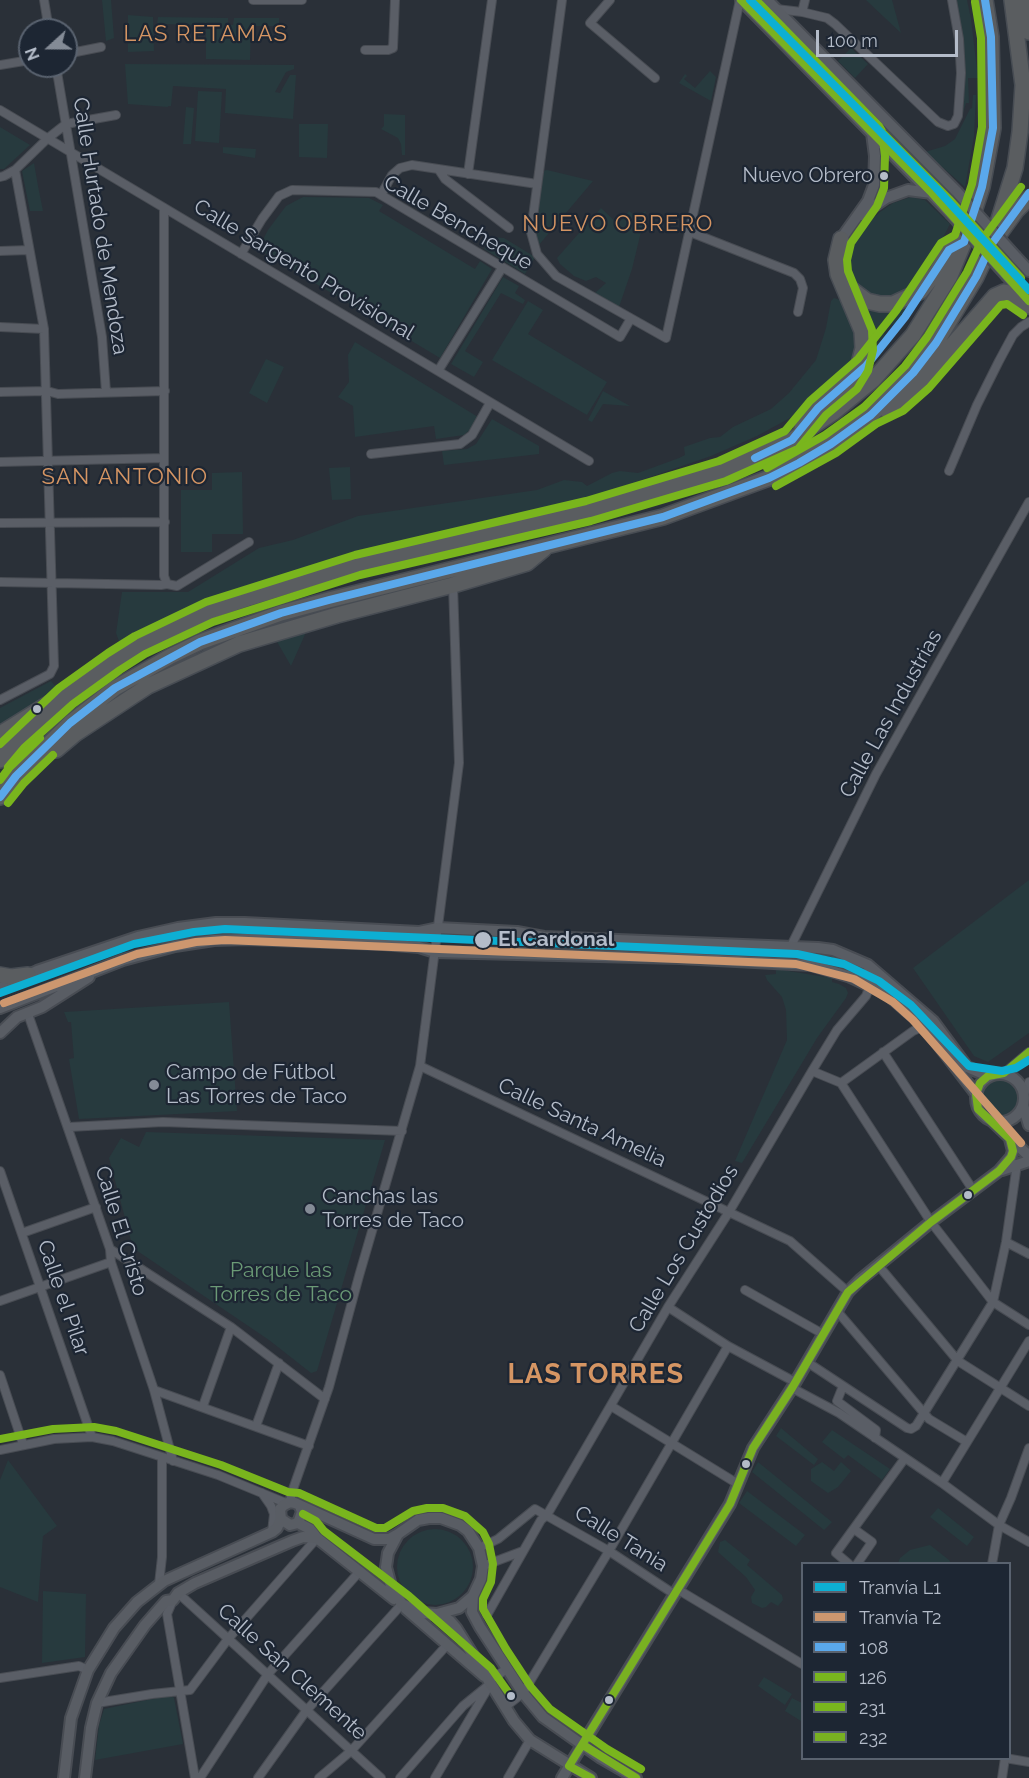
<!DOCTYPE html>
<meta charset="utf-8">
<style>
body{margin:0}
#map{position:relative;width:1029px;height:1778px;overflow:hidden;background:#2a3038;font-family:Raleway,sans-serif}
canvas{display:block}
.legend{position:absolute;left:801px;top:1562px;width:210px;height:198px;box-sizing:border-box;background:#1d2633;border:2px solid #59626f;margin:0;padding:8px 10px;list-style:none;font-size:18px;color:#b4bcc9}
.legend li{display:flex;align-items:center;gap:12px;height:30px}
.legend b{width:30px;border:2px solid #59626f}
.north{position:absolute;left:18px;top:18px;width:60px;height:60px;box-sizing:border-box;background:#1d2633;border:2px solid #59626f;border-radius:50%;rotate:249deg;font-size:16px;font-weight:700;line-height:24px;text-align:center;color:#b4bcc9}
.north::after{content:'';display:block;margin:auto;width:21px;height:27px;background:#848b96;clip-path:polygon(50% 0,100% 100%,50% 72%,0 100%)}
.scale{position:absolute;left:816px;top:30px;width:142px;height:27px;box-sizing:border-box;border:3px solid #b4bcc9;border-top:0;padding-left:8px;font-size:18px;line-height:21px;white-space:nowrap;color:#b4bcc9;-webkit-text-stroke:4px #1d2633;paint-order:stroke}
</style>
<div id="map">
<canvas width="1029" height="1778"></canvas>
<ul class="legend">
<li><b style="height:8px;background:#0dafd3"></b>Tranvía L1</li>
<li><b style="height:8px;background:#cd976f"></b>Tranvía T2</li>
<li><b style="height:8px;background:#5aa8eb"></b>108</li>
<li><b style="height:8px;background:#79b51d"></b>126</li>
<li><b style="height:8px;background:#79b51d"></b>231</li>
<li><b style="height:8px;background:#79b121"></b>232</li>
</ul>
<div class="north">N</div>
<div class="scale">100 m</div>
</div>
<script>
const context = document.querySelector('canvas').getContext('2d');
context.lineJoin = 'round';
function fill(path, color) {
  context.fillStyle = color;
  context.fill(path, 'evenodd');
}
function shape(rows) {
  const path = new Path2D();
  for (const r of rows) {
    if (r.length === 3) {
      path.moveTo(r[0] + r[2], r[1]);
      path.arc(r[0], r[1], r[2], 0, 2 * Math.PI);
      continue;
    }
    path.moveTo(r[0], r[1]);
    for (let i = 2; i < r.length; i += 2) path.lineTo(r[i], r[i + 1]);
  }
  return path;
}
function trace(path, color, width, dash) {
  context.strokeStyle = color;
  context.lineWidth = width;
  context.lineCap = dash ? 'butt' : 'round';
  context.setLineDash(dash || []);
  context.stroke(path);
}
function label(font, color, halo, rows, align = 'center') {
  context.font = font + ' Raleway,sans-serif';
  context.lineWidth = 4.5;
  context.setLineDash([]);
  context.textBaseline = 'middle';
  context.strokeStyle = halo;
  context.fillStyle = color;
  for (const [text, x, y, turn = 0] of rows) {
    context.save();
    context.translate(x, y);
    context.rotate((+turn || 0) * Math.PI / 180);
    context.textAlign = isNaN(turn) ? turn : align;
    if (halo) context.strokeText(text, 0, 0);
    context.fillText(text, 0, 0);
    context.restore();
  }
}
fill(shape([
 [102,0,111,0,114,38,106,41],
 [866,0,892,0,901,33,885,18],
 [955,0,967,0,971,19,978,78,968,78,969,103,966,103,963,113,965,77,961,31],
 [128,15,153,17,154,51,128,52],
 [158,17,228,18,228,25,233,25,234,18,279,18,279,26,251,26,250,60,206,59,206,25,157,24],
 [851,48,868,64,855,78,838,61],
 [125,64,294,65,294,69,286,72,275,92,280,93,290,75,296,75,293,119,225,113,226,89,173,86,171,106,168,106,168,107,128,104],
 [710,71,716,77,711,101,679,83,685,74,687,76,684,79,695,88],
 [198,91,222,92,219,143,195,141],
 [973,95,976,95,974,136,965,187,925,152,945,146,955,139,970,109,972,108],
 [186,107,194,108,191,144,183,144],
 [384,114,405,115,405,155,402,155,401,144,398,138,381,129,384,126],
 [299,124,328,124,327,158,299,157],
 [0,127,30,145,4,169,0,169],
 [223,147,256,149,255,158,223,153],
 [34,163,38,186,43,211,30,211,22,171],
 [547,170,593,181,538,246,536,227,543,171],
 [303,197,369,198,383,205,379,211,475,269,480,261,492,269,440,358,258,249,268,230,286,206],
 [911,197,925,200,950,224,927,269,915,285,906,293,893,297,880,298,867,294,851,277,847,265,848,252,850,244,868,223,880,212,893,203],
 [601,208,618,224,629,211,635,216,646,211,632,269,619,307,595,293,606,283,596,277,586,281,574,276,560,264,557,258],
 [490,237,504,238,535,257,525,274,484,249],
 [503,277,519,286,515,293,525,300,523,304,501,293,465,351,483,362,474,377,451,364],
 [834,298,840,300,845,308,855,335,853,360,849,371,821,397,799,413,757,436,711,456,595,496,354,554,257,583,189,609,120,644,116,633,122,592,188,592,259,548,293,540,358,516,537,490,564,480,582,482,587,486,612,473,620,471,638,473,679,458,685,455,684,447,710,438,720,437,733,427,771,409,789,393,816,360,826,328,831,301],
 [528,301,543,310,528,334,607,382,587,415,492,360],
 [858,304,907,307,895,325,892,324,884,333,885,335,866,360],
 [355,342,478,417,472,428,464,435,436,439,434,426,355,437,353,406,338,397,349,382,348,355],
 [266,359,284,367,267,403,249,393],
 [603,391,630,406,603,404,592,422,588,420],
 [492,419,539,446,539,454,444,465,442,451,467,449,476,444],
 [350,467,351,499,332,500,329,468],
 [242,472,243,534,212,534,212,552,181,552,181,490,212,490,212,473],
 [307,630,291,666,276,640],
 [51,681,56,687,0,729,0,708],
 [1029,880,1029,1033,988,1062,974,1056,913,968],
 [776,969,832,978,832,982,839,984,846,988,848,993,846,998,817,1038,742,1163,735,1161,787,1040,786,1010,782,997,767,980,765,975,776,974],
 [229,1002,237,1111,79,1119,69,1059,74,1058,71,1022,68,1022,64,1012],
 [1000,1098,18],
 [146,1132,385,1140,317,1371,311,1373,269,1340,133,1248,109,1158,121,1138,139,1147],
 [781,1428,818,1459,814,1465,776,1436],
 [832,1430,890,1469,882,1480,848,1455,844,1459,822,1442],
 [8,1460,57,1526,43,1536,38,1602,0,1587,0,1480],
 [758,1462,832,1522,824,1530,752,1472],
 [822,1462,834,1471,841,1462,851,1471,838,1487,828,1493,811,1481,811,1469],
 [747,1491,805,1535,796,1546,739,1503],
 [938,1508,974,1537,967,1546,930,1517],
 [435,1567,38],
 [725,1540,750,1560,747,1565,782,1595,783,1600,778,1606,771,1602,766,1607,762,1608,752,1603,751,1597,755,1590,746,1577,718,1552,720,1542],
 [930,1545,949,1560,951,1563,898,1563,900,1558,910,1550],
 [43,1591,86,1594,85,1657,42,1663],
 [764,1677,792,1694,785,1705,758,1686],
 [171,1695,174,1698,183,1744,95,1760,99,1725,104,1709],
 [792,1698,802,1703,801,1721,785,1711]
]), '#273a3e');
const street = shape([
 [44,0,49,30],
 [253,0,302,0],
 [562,0,531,232,537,254,556,276,666,338,740,0],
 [610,0,590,23,655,78],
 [776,9,802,12,827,18,835,24,938,122,948,126,954,124,958,116,961,73,959,39,952,0],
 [802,12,805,0],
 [365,50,388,50,393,48,395,0],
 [66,54,101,47],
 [0,65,30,60],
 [56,66,102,337,106,392],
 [0,110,589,461],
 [439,170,445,179,509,228],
 [468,174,492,0],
 [0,177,4,176,15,170,47,139,66,124,116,115],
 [381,195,392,175,400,168,412,165,537,184],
 [164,208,164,576,167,584],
 [690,232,794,273,800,279,803,288,798,312],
 [0,251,29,250],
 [241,254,262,219,279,196,292,190,376,192,620,337,630,320],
 [0,327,44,329],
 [438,371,502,268],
 [0,392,47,391,58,394,165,391],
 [371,454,460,444,472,435,490,403],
 [0,462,164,458],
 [949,471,977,405,999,361,1013,335,1021,327,1029,322],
 [0,523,165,522],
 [0,582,161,585,167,584,177,586,249,542],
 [0,700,50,674,54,666,44,329,15,170],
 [791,946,876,774,1029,502],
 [28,1014,110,1249,111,1262,154,1390,173,1461],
 [883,1052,973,1190],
 [420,1066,790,1241,848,1292],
 [812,1071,841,1083],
 [1004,1073,1029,1052],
 [841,1083,931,1222,993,1302,1029,1325],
 [841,1083,913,1031,924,1026],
 [1024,1094,1029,1082],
 [69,1127,163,1122,402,1131],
 [0,1171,92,1437],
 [22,1233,96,1207],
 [1006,1242,1029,1254],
 [110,1249,231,1327,325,1399],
 [878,1265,958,1361,1029,1406],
 [745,1290,823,1334],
 [0,1301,111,1262],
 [668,1307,728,1346,795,1382],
 [837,1311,929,1419,967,1442],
 [807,1362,907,1428,911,1429,916,1426,993,1302,1006,1242,1017,1164],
 [0,1375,23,1444],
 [843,1386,837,1401,876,1430,875,1438],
 [792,1388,839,1413,942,1483,999,1525,1029,1542],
 [154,1390,309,1446],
 [203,1406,231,1327],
 [611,1406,738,1484],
 [256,1426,279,1363],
 [0,1450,54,1439,92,1437,113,1441,218,1475,286,1503],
 [942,1483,1029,1341],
 [262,1493,271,1506,274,1514,272,1532],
 [290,1502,292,1492,329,1387,359,1276,420,1066,459,763,453,585],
 [854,1529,872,1542,857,1564],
 [479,1548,498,1539,535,1509,609,1551,674,1594],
 [849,1564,836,1553,905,1458],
 [992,1564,999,1525,1011,1498,1029,1448],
 [483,1566,523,1551],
 [159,1584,162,1557,162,1457],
 [677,1589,802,1664],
 [178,1593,381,1778],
 [173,1600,167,1614,195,1778],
 [487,1615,541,1520,547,1515,668,1307,729,1212,812,1071,837,1030,866,996,870,986,868,965],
 [0,1678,79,1666,88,1670],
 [488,1681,507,1669],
 [97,1703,152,1694,190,1690,228,1639,317,1538],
 [505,1707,523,1693,609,1551,728,1346],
 [200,1778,268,1674,360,1571],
 [258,1778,306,1711,402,1604],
 [319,1778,351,1751,447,1645],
 [400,1778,463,1706,490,1684],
 [435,1778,488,1688],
 [508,1778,530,1740],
 [1002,1778,1005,1758,1029,1762]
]);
const secondary = shape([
 [741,0,950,213],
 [767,0,957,192],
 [861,215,886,198,908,190,932,193],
 [841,239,868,201,874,185,875,156,872,133],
 [1016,257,1029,271],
 [1007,276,1028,301],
 [0,988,37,971,138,937,178,928,216,923,245,923,419,932,438,928,517,932,544,937,818,948,833,950,868,965,933,1021,967,1067,988,1076],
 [0,1008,123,960,175,946,214,940,247,939,383,944,419,947,435,952,680,958,811,965,848,976,887,994,924,1026,976,1094],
 [0,1033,17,1017,42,1007,89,977],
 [1000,1098,24],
 [1023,1105,1029,1125],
 [992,1121,1029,1156],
 [1002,1170,1029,1161],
 [300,1506,302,1512,298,1523,290,1525,281,1519,280,1509,284,1505,290,1502,295,1503,374,1539,389,1539,398,1534],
 [429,1518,441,1518,460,1525,468,1531,479,1548,483,1566,481,1579,473,1596,459,1608,437,1614,422,1613,402,1604,391,1586,386,1567,388,1553,398,1534,418,1520,429,1518],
 [298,1523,310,1529,317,1538,394,1599],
 [473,1596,472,1612,480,1627,523,1693,543,1717,601,1758,636,1778],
 [166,1601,173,1600,178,1593,195,1583,292,1541,303,1537,317,1538],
 [406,1609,484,1676],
 [437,1614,450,1621,456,1628,514,1721,530,1740,591,1778],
 [64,1778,71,1718,88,1670,114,1628,137,1602,164,1581,272,1532,277,1528,281,1519],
 [85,1778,91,1728,97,1703,111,1673,145,1625,166,1601],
 [562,1778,730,1504,753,1448,792,1388,848,1292,860,1280,931,1222,999,1171,1011,1157,1013,1151,1010,1139]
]);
const highway = shape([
 [1024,0,1029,32],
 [1000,233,1016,211,1029,198],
 [843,280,851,289,867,301,880,304,893,304,921,291,937,271,949,250,964,242],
 [885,409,897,403,921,381,995,296,1004,292,1011,294,1029,306],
 [802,428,818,408,849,382,858,368,863,348,862,331,838,274,836,260,841,239],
 [0,734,50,703],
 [56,750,75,734,148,686,239,644,337,615,453,585,527,563,544,549],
 [0,760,16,741,66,696,114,661,140,645,209,612,249,598,357,565,589,511,723,471,792,440,834,412,873,380,913,335,950,276,964,242,982,187,993,128,991,37,985,0],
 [0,797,16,776,70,723,115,688,171,656,200,642,281,613,329,600,663,517,769,478,831,444,871,415,913,373,936,343,976,277,991,245,1015,168,1020,132,1023,85,1012,0],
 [0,975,11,977,28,975]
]);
trace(street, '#484c53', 10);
trace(secondary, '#484c53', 14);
trace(highway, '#474c53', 18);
trace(street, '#5a5e66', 8);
trace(secondary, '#595d64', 10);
trace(highway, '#5a5d60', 15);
const secondaryBridge = shape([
 [957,192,1016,257],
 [950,213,1007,276]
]);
trace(secondaryBridge, '#484c53', 14, []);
trace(secondaryBridge, '#595d64', 10);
trace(shape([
 [964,242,982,187,993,128,991,37,985,0],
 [755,458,792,440,818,408,866,366,905,317,949,250,964,242],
 [0,797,16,776,70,723,115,688,200,642,281,613,329,600,663,517,769,478,799,463,831,444,871,415,913,373,936,343,976,277,991,245,1029,193]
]), '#5aa8eb', 8);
trace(shape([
 [855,105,949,199,1021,278],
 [776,486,836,453,876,424,903,411,929,388,1001,305,1007,304,1023,315],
 [8,767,24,748,73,704,120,670,145,654,213,622,360,575,591,521,726,481,798,449,826,415,857,389,868,371,873,350,872,330,848,271,847,260,851,243,877,206,884,188,885,156,882,131,879,126,756,0],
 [8,803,24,783,53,755]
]), '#79b51d', 8);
trace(shape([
 [767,468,825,435,864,407,905,366,927,337,967,272,982,240,1021,187],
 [0,744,59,688,108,653,135,636,206,602,355,555,586,501,719,461,785,431,810,401,858,359,896,311,941,243,955,235,972,184,982,127,981,38,975,2],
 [0,780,9,768,40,738],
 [0,1439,53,1429,94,1427,116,1431,221,1465,288,1492,299,1493,376,1528,385,1528,413,1511,427,1508,443,1508,465,1516,483,1532,489,1544,493,1564,491,1582,483,1599,483,1609,506,1649,531,1687,550,1709,607,1749,641,1769],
 [303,1514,316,1521,324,1531,409,1596,491,1668,511,1696]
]), '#79b51d', 8);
trace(shape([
 [741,0,932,193,1029,301],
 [583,1745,636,1778],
 [591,1778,569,1766,730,1504,753,1448,792,1388,848,1292,931,1222,999,1171,1011,1157,1013,1151,1010,1139,978,1109,976,1094,980,1083,988,1076,1004,1073,1029,1052]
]), '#79b121', 8);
trace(shape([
 [750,0,936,188,1029,290],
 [0,993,134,944,194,932,225,929,797,954,844,964,879,981,911,1005,969,1066,1002,1071,1016,1068,1029,1060]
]), '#0dafd3', 8);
trace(shape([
 [4,1003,137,954,196,942,225,940,796,964,854,979,893,1002,913,1020,1021,1143]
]), '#cd976f', 8);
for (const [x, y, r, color] of [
 [884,176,5,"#b4bcc9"],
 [37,709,5,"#b4bcc9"],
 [483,940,9,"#b4bcc9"],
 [154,1085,6,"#848b96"],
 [968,1195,5,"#b4bcc9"],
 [310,1209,6,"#848b96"],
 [746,1464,5,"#b4bcc9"],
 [511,1696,5,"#b4bcc9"],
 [609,1700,5,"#b4bcc9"]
]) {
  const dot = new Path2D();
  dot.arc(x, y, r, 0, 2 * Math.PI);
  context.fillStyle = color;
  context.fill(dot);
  trace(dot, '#1d2633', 2);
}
label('20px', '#b4bcc9', '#1d2633', [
 ["Nuevo Obrero",873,176]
], 'right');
label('21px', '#b4bcc9', '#1d2633', [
 ["Calle Bencheque",458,223,30],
 ["Calle Hurtado de Mendoza",100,226,81],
 ["Calle Sargento Provisional",304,270,31],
 ["Calle Las Industrias",891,714,-61],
 ["Calle Santa Amelia",582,1123,25],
 ["Calle El Cristo",121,1231,73],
 ["Calle Los Custodios",684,1249,-59],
 ["Calle el Pilar",63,1298,71],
 ["Calle Tania",621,1539,32],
 ["Calle San Clemente",292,1672,42]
]);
label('bold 21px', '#b4bcc9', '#1d2633', [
 ["El Cardonal",498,940]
], 'left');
label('21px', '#b4bcc9', '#1d2633', [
 ["Campo de Fútbol",166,1073],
 ["Las Torres de Taco",166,1097],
 ["Canchas las",322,1197],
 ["Torres de Taco",322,1221]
], 'left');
label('21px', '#6b9a76', '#1d2633', [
 ["Parque las",281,1271],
 ["Torres de Taco",281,1295]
]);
context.letterSpacing = '1.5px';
label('22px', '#d59563', '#1d2633', [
 ["LAS RETAMAS",206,34],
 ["NUEVO OBRERO",618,224],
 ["SAN ANTONIO",125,477]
]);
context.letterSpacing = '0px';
context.letterSpacing = '1.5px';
label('bold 27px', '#d59563', '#1d2633', [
 ["LAS TORRES",596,1375]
]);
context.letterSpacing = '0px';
</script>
